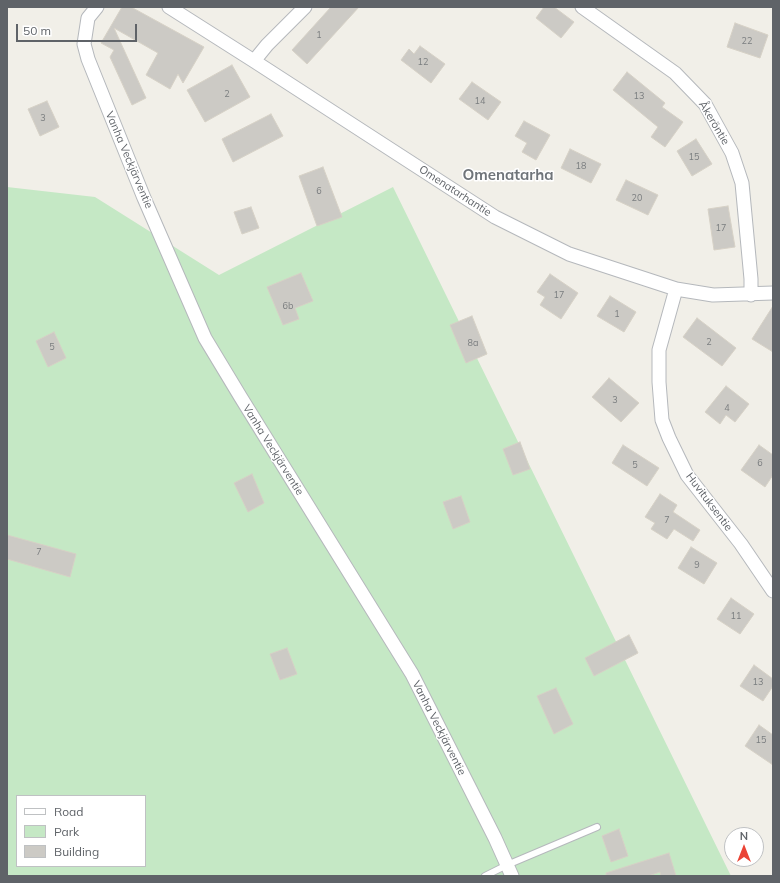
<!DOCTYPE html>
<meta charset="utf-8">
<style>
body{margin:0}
#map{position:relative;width:780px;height:883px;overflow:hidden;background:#f1efe8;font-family:Mulish,sans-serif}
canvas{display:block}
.frame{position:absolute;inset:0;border:8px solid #5f6368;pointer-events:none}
.legend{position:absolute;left:16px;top:795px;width:130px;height:72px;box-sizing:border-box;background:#fff;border:1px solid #bfc1c3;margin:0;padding:5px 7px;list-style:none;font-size:12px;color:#5f6368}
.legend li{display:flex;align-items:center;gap:8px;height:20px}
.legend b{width:20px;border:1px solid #bfc1c3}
.north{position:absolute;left:724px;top:827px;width:40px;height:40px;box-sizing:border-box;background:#fff;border:1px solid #bfc1c3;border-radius:50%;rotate:0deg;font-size:11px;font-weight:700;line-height:16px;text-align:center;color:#5f6368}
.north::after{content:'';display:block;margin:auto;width:14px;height:18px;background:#ea4335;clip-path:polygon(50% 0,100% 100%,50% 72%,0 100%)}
.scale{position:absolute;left:16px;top:24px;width:121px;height:18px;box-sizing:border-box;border:2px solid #5f6368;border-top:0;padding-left:5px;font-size:12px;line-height:14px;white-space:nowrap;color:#5f6368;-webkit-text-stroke:3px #fff;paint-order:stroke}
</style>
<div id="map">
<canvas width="780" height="883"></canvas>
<div class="frame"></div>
<ul class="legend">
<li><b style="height:5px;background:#fff"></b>Road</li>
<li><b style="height:11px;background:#c5e8c5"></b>Park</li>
<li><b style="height:11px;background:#cccac5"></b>Building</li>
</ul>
<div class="north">N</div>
<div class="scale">50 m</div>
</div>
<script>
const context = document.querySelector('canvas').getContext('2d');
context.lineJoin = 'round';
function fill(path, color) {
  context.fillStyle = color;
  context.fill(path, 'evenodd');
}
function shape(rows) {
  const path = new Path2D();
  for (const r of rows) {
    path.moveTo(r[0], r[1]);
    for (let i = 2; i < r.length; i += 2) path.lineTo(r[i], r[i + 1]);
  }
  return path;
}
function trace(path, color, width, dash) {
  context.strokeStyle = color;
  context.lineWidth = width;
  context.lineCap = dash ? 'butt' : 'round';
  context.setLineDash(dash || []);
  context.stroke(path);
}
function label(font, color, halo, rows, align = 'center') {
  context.font = font + ' Mulish,sans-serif';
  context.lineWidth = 3;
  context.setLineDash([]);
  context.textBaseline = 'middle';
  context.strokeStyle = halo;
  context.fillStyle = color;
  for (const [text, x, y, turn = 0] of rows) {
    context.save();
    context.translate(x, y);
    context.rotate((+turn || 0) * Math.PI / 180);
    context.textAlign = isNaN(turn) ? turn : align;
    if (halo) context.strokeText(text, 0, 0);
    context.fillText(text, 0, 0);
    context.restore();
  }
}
fill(shape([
 [7,187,95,197,219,275,393,187,731,876,7,876],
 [17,796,145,796,145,866,17,866]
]), '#c5e8c5');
const building = shape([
 [122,7,131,7,204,47,183,83,178,74,170,89,146,75,158,53,114,28,146,98,132,105,110,57,114,50,101,43,122,7],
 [331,7,359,7,307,64,292,50,331,7],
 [544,7,554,7,574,22,561,38,536,18,544,7],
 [735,23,768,35,760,58,727,47,735,23],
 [420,46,445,64,431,83,401,60,409,49,414,54,420,46],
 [232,65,250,97,205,122,187,90,232,65],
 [627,72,665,103,662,107,683,122,665,147,651,137,658,127,613,90,627,72],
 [472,82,501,102,488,120,459,99,472,82],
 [47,101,59,127,40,136,28,109,47,101],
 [271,114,283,136,233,162,222,139,271,114],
 [524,121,550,135,536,160,522,152,527,143,515,136,524,121],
 [696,139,712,164,692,176,677,151,696,139],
 [570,149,601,164,591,183,561,168,570,149],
 [323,167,342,217,317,226,299,176,323,167],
 [626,180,658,195,648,215,616,200,626,180],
 [728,206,735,247,714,250,708,209,728,206],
 [251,207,259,228,242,234,234,212,251,207],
 [301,273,313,301,295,308,299,319,283,325,267,287,301,273],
 [550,274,578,293,561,319,540,305,545,297,537,292,550,274],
 [610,296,636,312,624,332,597,316,610,296],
 [773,306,773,352,752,339,773,306],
 [472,316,487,354,466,363,450,325,472,316],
 [697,318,736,348,722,366,683,337,697,318],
 [54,332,66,358,48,367,36,341,54,332],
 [609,378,639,403,621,422,592,397,609,378],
 [726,386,749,404,735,422,726,415,720,424,705,412,726,386],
 [520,442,530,469,513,475,503,449,520,442],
 [623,445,659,468,647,486,612,463,623,445],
 [759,445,773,455,773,475,765,487,741,470,759,445],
 [252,474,264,503,248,512,234,483,252,474],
 [660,494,677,505,673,512,700,530,693,541,674,529,667,539,651,529,655,523,645,517,660,494],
 [461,496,470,522,453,529,443,502,461,496],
 [7,535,76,554,70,577,7,559,7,535],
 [691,547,717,563,704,584,678,568,691,547],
 [731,598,754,614,740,634,717,619,731,598],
 [629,635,638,653,594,676,585,658,629,635],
 [287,648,297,674,280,680,270,654,287,648],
 [754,665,773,679,773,686,763,701,740,686,754,665],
 [556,688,573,724,554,734,537,696,556,688],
 [759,725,773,735,773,765,745,746,759,725],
 [619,829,628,856,611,862,602,836,619,829],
 [669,853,676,876,661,876,660,872,648,876,606,876,606,873,669,853]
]);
fill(building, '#cccac5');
trace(building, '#d6d1c6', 1);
const lane = shape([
 [485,876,507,865,597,827]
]);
const street = shape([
 [97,7,88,18,84,44,88,59,144,198,205,338,240,396,412,674,495,838,512,876],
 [169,7,254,61,495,217,569,254,676,289,713,295,773,293],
 [582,7,675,73,705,104,732,153,742,183,751,279,751,295],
 [254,61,267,45,305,7],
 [676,289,659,350,659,382,662,420,669,438,687,475,741,544,773,591]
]);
trace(lane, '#b5b8bc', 8);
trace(street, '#b5b8bc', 15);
trace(lane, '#fff', 6);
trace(street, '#fff', 13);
label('9px', '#7a7d7f', null, [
 ["1",319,35],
 ["22",747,41],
 ["12",423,62],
 ["2",227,94],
 ["13",639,96],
 ["14",480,101],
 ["3",43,118],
 ["15",694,157],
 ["18",581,166],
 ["6",319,191],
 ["20",637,198],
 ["17",721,228],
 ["17",559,295],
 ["6b",288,306],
 ["1",617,314],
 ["2",709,342],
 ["8a",473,343],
 ["5",52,347],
 ["3",615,400],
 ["4",727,408],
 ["6",760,463],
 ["5",635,465],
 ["7",667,520],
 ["7",39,552],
 ["9",697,565],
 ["11",736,616],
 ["13",758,682],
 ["15",761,740]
]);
label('11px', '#5f6368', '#fff', [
 ["Åkeröntie",714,123,59],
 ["Vanha Veckjärventie",129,160,67],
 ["Omenatarhantie",455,191,33],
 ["Vanha Veckjärventie",273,450,58],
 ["Huvituksentie",709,502,53],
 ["Vanha Veckjärventie",439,728,63]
]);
label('bold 15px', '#70757a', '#fff', [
 ["Omenatarha",508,175]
]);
</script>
